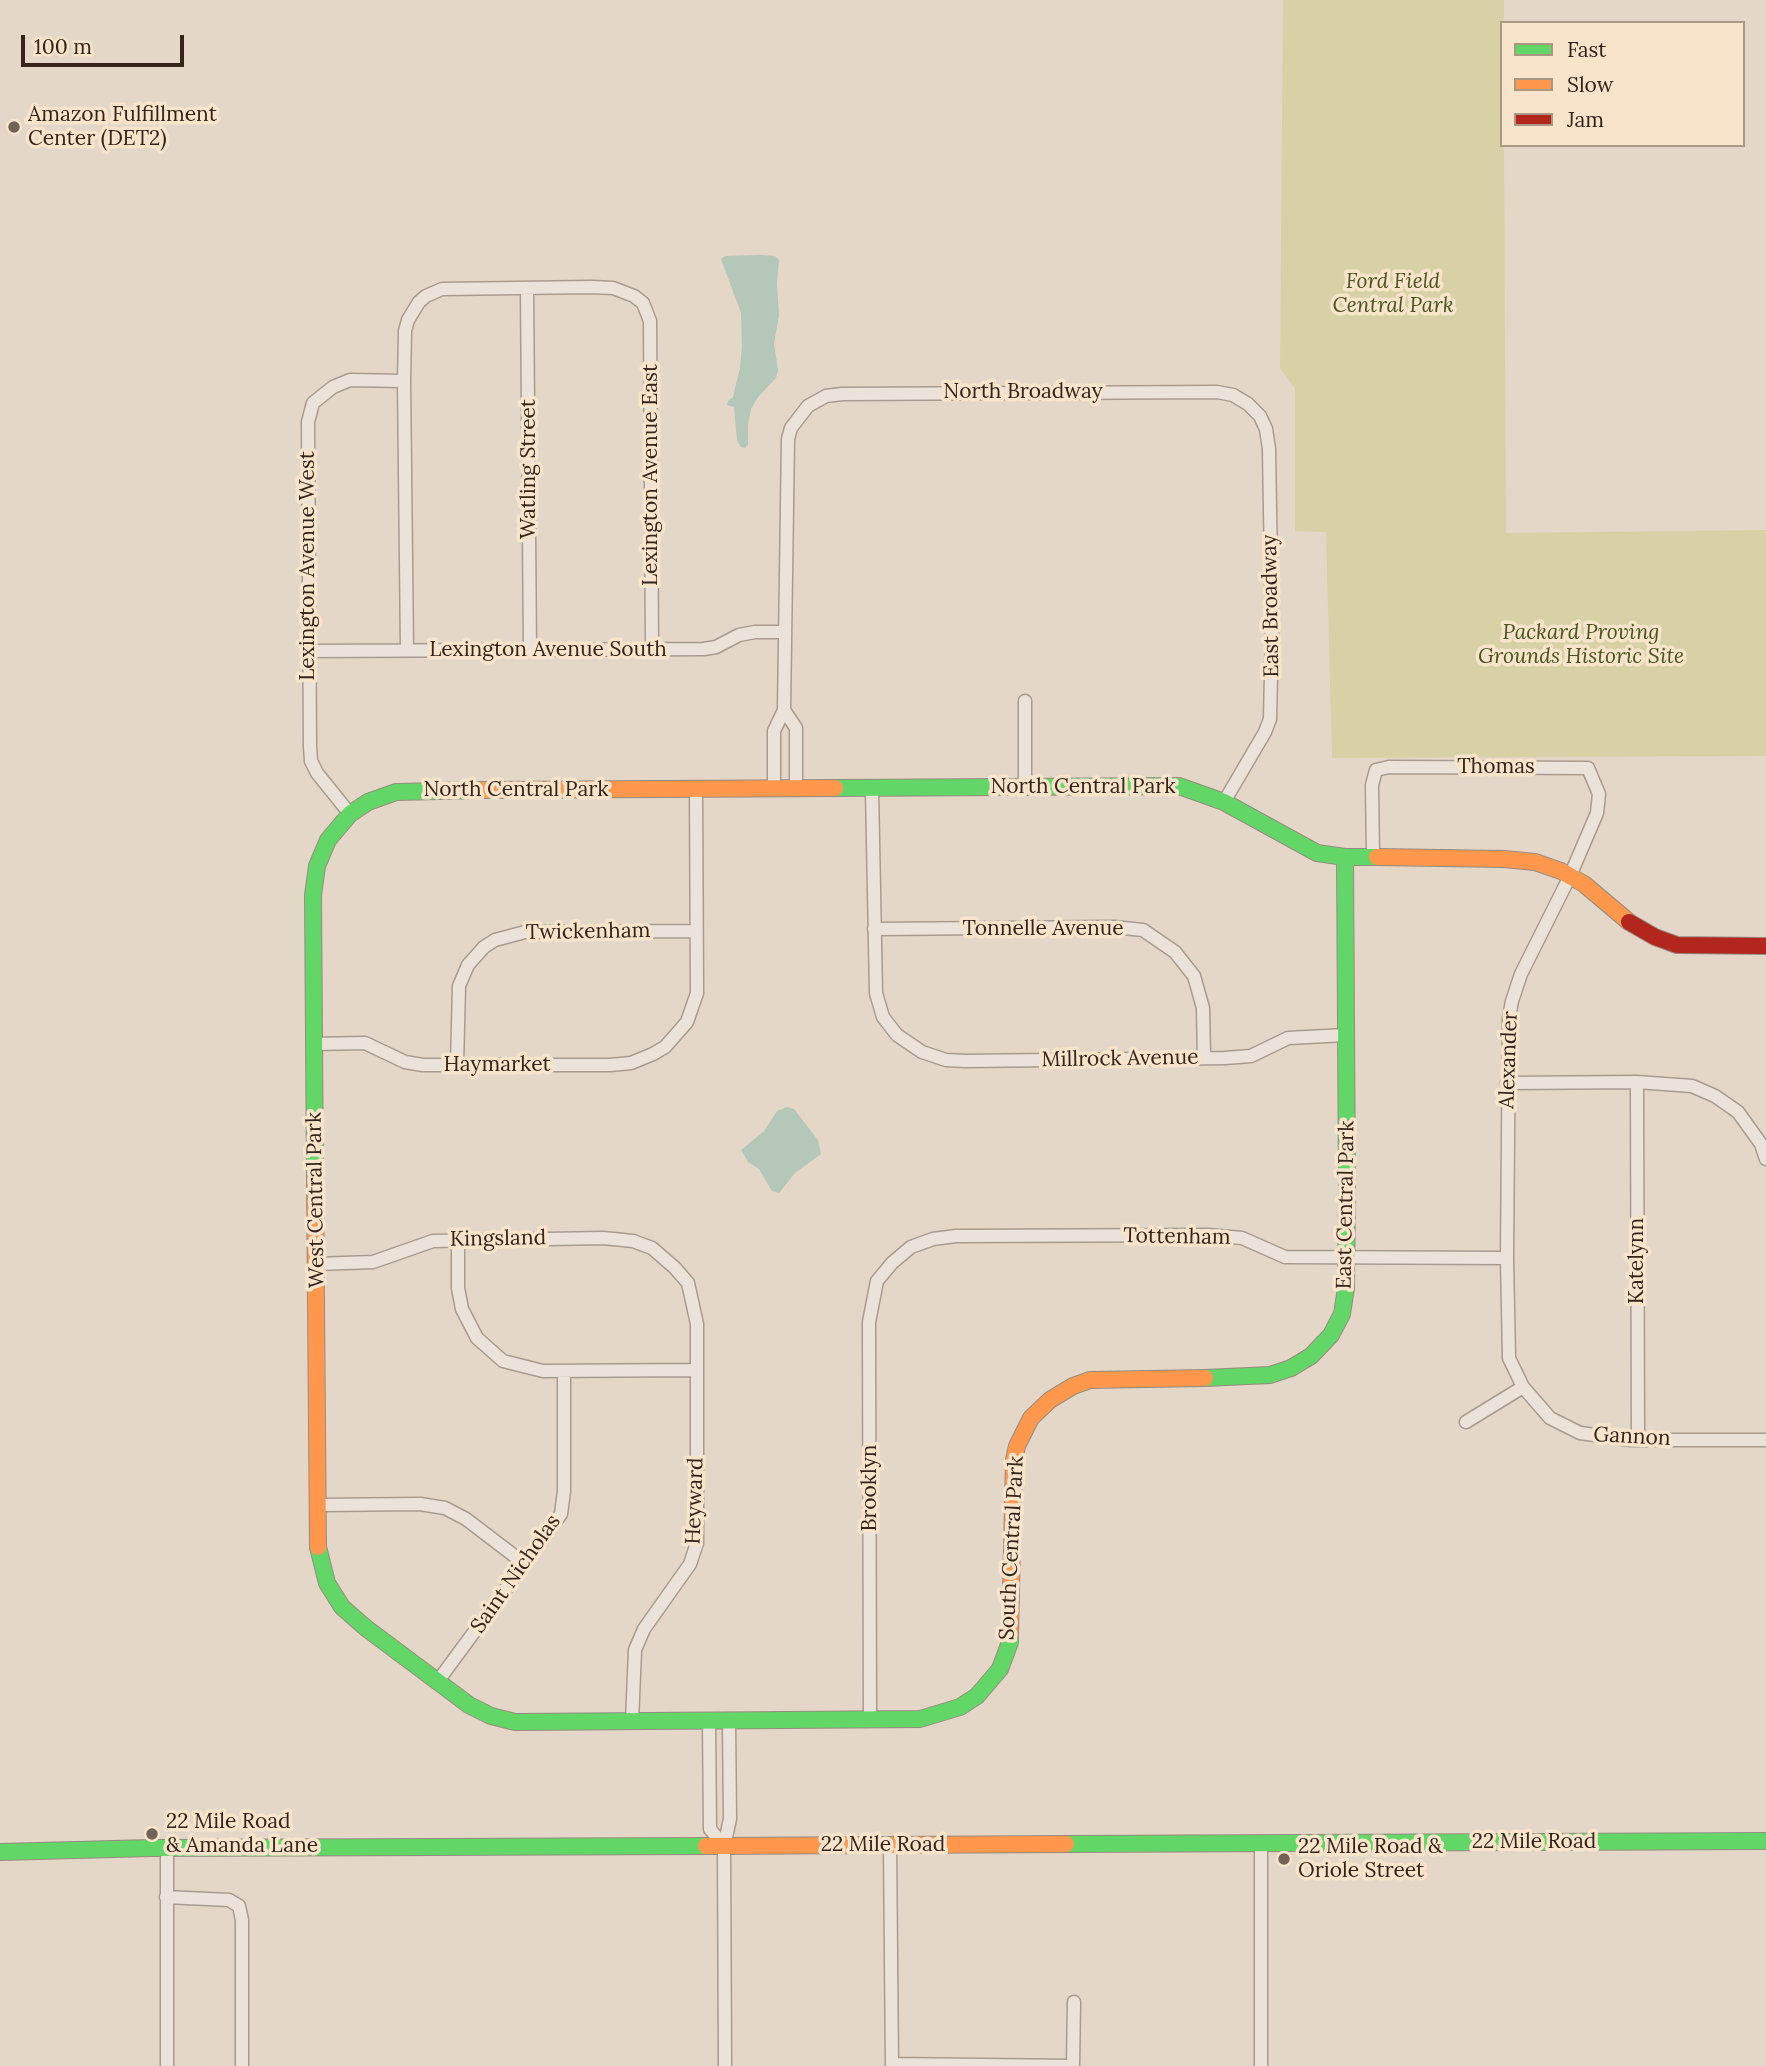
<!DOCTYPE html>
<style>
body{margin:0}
#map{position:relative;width:1766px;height:2066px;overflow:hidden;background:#e4d7c7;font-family:Lora,serif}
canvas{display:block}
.legend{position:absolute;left:1500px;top:21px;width:245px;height:126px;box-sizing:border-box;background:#f7e4cb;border:2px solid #aa9784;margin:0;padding:9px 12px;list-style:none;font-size:21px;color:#36241a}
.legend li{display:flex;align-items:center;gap:14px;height:35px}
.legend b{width:35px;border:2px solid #aa9784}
.scale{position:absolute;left:21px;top:35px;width:163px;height:32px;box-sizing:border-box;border:4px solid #36241a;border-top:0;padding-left:9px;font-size:21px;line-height:24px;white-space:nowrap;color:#36241a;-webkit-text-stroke:5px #f7e4cb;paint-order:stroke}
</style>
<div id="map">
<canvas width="1766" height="2066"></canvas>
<ul class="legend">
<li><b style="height:9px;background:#63d668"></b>Fast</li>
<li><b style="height:9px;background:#ff974d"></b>Slow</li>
<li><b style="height:9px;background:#b3261e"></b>Jam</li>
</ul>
<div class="scale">100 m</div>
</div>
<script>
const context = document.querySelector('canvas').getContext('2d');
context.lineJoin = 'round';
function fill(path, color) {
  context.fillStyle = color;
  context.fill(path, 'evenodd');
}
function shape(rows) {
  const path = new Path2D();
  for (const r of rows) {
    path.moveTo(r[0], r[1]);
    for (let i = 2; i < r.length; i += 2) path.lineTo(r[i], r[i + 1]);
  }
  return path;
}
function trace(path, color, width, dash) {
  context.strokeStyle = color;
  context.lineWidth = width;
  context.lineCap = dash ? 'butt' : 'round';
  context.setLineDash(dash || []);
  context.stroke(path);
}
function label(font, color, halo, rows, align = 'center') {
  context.font = font + ' Lora,serif';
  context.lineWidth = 7;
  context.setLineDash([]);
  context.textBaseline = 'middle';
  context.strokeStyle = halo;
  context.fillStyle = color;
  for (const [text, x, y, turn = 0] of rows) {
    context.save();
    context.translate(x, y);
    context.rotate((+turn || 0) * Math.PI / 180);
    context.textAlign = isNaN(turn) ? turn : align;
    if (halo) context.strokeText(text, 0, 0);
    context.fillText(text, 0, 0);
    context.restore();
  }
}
fill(shape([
 [1283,0,1504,0,1504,23,1502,23,1502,145,1504,145,1506,533,1766,530,1766,756,1332,758,1326,532,1295,531,1295,389,1280,368]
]), '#d8d1a8');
fill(shape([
 [761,255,775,256,779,260,777,283,779,315,774,344,778,370,776,378,758,397,751,409,748,425,748,444,745,448,741,447,737,440,734,407,727,405,728,401,733,397,740,368,742,347,741,313,721,259,725,256],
 [787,1107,794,1109,818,1140,821,1154,795,1173,779,1193,772,1191,759,1169,748,1162,741,1150,764,1131,777,1111]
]), '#b4c7b8');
const street = shape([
 [527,288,530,650],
 [407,650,404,381,405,331,408,320,419,302,426,296,442,289,592,287,613,288,634,296,643,303,650,321,652,649],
 [309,651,704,649,716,647,739,635,755,632,784,632],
 [1025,701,1025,787],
 [784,710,796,728,796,788],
 [774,788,774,731,784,710,788,439,791,428,808,406,826,396,842,394,1217,392,1233,395,1248,404,1260,416,1266,429,1269,449,1272,629,1270,719,1265,732,1224,802],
 [872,789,876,993,883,1017,897,1035,922,1052,946,1060,965,1061,1225,1058,1251,1056,1288,1038,1346,1035],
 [350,814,317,773,311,761,310,746,308,422,313,403,333,387,350,380,404,381],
 [1373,857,1372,785,1376,770,1389,767,1588,768,1599,794,1597,813,1570,876,1521,974,1512,1001,1509,1018,1507,1258,1509,1358,1523,1387,1550,1418,1580,1433,1631,1440,1766,1440],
 [874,929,1114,927,1143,930,1175,952,1194,976,1203,1008,1204,1058],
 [314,1044,365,1043,405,1062,423,1065,610,1065,631,1063,653,1054,665,1047,687,1022,697,993,696,789],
 [457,1065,459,986,468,965,484,947,495,940,525,932,696,931],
 [1637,1082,1638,1440],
 [1507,1083,1637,1082,1692,1086,1715,1096,1738,1112,1761,1144,1766,1159],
 [458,1239,458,1288,462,1309,477,1338,503,1361,543,1371,696,1370],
 [316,1264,373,1262,433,1241,603,1238,633,1241,652,1248,675,1268,688,1283,697,1324,697,1543,690,1564,644,1629,635,1650,632,1722],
 [1466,1422,1523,1387],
 [318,1505,420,1504,445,1508,466,1519,525,1564],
 [438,1681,561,1514,564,1491,564,1371],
 [870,1719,869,1322,877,1281,892,1263,911,1247,933,1239,956,1236,1208,1235,1242,1238,1285,1257,1507,1258],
 [709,1721,710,1829,724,1846],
 [890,1845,892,2066],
 [167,1848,167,2066],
 [166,1897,229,1900,239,1906,242,1920,242,2066],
 [892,2064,1073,2066],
 [725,2066,724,1846,730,1819,729,1721],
 [1073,2066,1074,2002],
 [1261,2066,1261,1843]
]);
const fast = shape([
 [835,788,1179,786,1224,802,1317,853,1345,857,1377,857],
 [315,1178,313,895,317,866,328,840,350,814,368,802,396,792,483,790],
 [1205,1378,1270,1375,1291,1368,1311,1356,1331,1335,1342,1314,1346,1288,1347,1189,1345,857],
 [318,1547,327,1583,342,1607,366,1628,469,1705,491,1716,515,1722,920,1719,960,1707,977,1696,1000,1669,1010,1642,1010,1634],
 [1066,1844,1766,1841],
 [0,1852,152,1848,706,1846]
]);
const slow = shape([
 [483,790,835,788],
 [1377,857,1504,859,1535,862,1561,871,1584,884,1629,922],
 [315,1178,318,1547],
 [1010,1634,1014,1460,1017,1446,1031,1418,1050,1400,1073,1386,1090,1380,1205,1378],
 [706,1846,1066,1844]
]);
const jam = shape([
 [1629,922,1655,937,1677,945,1766,946]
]);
trace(street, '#a89c91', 15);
trace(fast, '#988c81', 18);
trace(slow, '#988c81', 18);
trace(jam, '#988c81', 18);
trace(street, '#ebe3d9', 12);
trace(fast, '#63d668', 16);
trace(slow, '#ff974d', 16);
trace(jam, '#b3261e', 16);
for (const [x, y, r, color] of [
 [14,127,7,"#736357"],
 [152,1834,7,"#736357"],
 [1284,1859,7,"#736357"]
]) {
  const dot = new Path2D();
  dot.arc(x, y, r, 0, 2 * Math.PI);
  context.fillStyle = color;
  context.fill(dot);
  trace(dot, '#f7e4cb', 2.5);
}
label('21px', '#36241a', '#f7e4cb', [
 ["Amazon Fulfillment",28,115],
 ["Center (DET2)",28,139],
 ["22 Mile Road",166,1822],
 ["& Amanda Lane",166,1846],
 ["22 Mile Road &",1298,1847],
 ["Oriole Street",1298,1871]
], 'left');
label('italic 21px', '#4d5320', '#f7e4cb', [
 ["Ford Field",1393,282],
 ["Central Park",1393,306],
 ["Packard Proving",1581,633],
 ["Grounds Historic Site",1581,657]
]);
label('21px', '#36241a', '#f7e4cb', [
 ["North Broadway",1023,392],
 ["Watling Street",529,469,-90],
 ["Lexington Avenue East",651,475,-90],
 ["Lexington Avenue West",308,566,-90],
 ["East Broadway",1271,606,-91],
 ["Lexington Avenue South",548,650],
 ["Thomas",1496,767],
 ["North Central Park",1083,787],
 ["North Central Park",516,790],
 ["Tonnelle Avenue",1043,929],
 ["Twickenham",588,932,-1],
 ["Millrock Avenue",1120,1059,-1],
 ["Alexander",1509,1060,-88],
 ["Haymarket",497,1065],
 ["West Central Park",316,1200,-91],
 ["East Central Park",1346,1205,-89],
 ["Tottenham",1177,1237,1],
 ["Kingsland",498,1239,-1],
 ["Katelynn",1637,1261,-90],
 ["Gannon",1632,1437,3],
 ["Brooklyn",870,1488,-90],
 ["Heyward",695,1501,-88],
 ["South Central Park",1012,1548,-87],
 ["Saint Nicholas",516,1574,-55],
 ["22 Mile Road",1534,1842],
 ["22 Mile Road",883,1845]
]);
</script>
